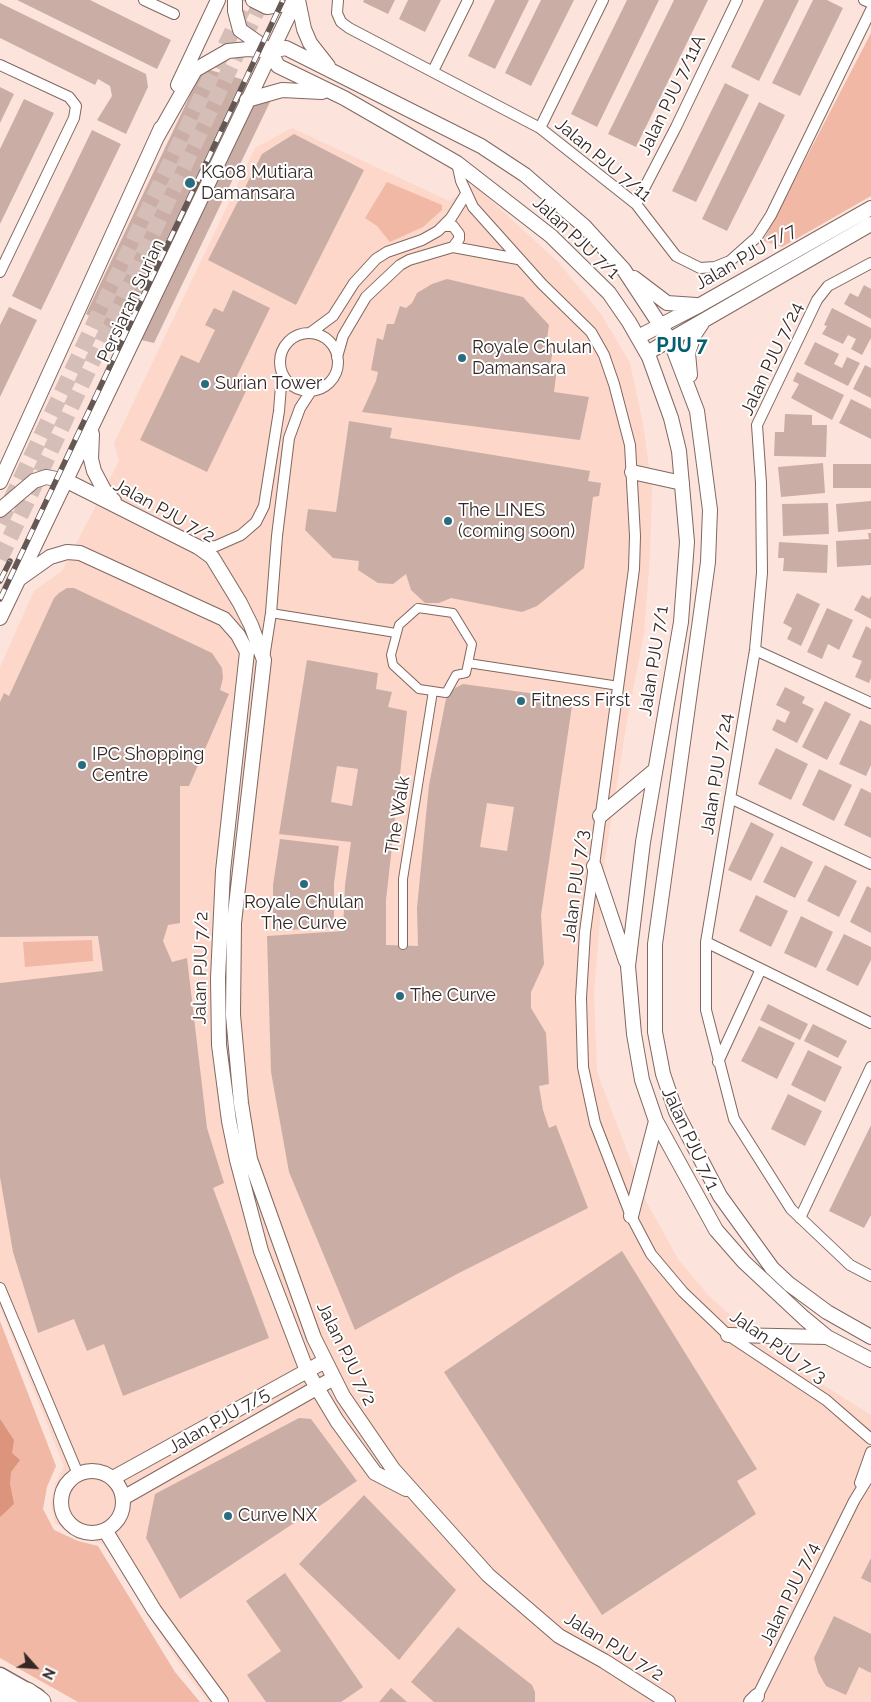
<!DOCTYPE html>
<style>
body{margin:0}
#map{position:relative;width:871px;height:1702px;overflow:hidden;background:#fce4dc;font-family:Raleway,sans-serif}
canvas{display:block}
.north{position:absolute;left:10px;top:1642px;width:50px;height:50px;-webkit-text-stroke:4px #fff;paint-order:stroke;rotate:116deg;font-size:14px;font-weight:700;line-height:20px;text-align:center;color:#332825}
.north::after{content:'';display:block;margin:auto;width:18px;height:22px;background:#332825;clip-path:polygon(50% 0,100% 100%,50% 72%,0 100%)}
</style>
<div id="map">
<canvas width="871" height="1702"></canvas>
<div class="north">N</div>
</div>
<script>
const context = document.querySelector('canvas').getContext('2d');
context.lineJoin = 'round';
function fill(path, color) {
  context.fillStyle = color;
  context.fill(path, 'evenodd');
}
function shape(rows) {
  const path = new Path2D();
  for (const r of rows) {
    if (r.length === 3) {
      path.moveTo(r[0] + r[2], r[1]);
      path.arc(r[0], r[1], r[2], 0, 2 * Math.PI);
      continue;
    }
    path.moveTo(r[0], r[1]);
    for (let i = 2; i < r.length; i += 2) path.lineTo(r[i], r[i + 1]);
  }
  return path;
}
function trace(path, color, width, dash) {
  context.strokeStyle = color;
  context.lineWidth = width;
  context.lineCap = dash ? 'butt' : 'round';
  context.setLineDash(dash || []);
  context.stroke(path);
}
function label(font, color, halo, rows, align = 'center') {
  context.font = font + ' Raleway,sans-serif';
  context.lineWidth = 4;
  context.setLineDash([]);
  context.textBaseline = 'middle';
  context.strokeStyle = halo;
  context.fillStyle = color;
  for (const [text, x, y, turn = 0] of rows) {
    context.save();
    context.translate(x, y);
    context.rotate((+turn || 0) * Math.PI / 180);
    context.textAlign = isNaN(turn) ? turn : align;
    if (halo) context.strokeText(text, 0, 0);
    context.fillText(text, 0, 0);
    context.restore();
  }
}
fill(shape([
 [292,128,449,201,474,185,558,262,601,314,630,363,643,424,652,488,650,556,644,633,626,727,605,859,594,993,597,1072,646,1201,678,1259,709,1296,774,1354,871,1415,871,1702,208,1702,182,1668,103,1544,71,1533,55,1523,51,1504,55,1484,64,1466,0,1307,0,667,34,591,62,571,119,461,114,443,255,148]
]), '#fcd7ca');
fill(shape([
 [871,33,871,196,782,247,763,241],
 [387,182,442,205,442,210,423,227,390,242,377,226,365,218],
 [92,940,93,961,25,967,23,942],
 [0,1321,56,1466,47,1487,43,1509,54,1530,78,1541,98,1546,175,1672,200,1702,78,1702,0,1658]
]), '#f1b8a5');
fill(shape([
 [0,1419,14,1440,12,1453,20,1460,11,1472,10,1484,14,1504,0,1517]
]), '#dc947c');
fill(shape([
 [17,0,90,0,171,40,157,69],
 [364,0,395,0,388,14,363,2],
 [408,0,441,0,425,32,399,19],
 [495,0,529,0,495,69,468,56],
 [541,0,574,0,531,86,505,73],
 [627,0,659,0,597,127,571,114],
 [674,0,708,0,636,147,608,134],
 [764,0,799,0,759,81,731,67],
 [813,0,827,0,843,8,800,96,772,83],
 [0,3,146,74,148,87,126,134,97,120,112,96,110,86,98,79,95,85,0,38],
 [203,68,241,79,270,102,154,343,121,335,86,314],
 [725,83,749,95,696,202,672,191],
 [0,87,14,94,0,123],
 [24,99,54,113,0,224,0,149],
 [759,102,785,115,727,231,702,219],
 [92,130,121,144,41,310,12,296],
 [294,134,364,170,296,305,208,260,262,154],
 [447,279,523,297,549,325,546,346,553,349,550,367,557,368,554,392,589,397,580,440,362,412,376,381,378,372,371,370,377,338,383,340,387,324,394,324,400,306,406,308,412,303,417,293,432,284],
 [864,285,871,289,871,319,844,304,850,293,858,297],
 [233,290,270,308,235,380,248,387,207,472,140,440,181,355,199,363,215,330,205,325,214,308,223,312],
 [9,307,37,320,0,397,0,325],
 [832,308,871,328,871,338,862,355,851,349,856,339,848,335,843,344,822,334,827,326,824,325],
 [815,342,839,354,834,364,842,368,847,357,860,363,848,386,804,364],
 [865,365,871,368,871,398,853,389],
 [797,372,844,395,832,420,791,398,799,384,793,381],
 [851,399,871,409,871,439,839,423],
 [785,414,812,415,812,425,827,425,826,457,774,456,775,432,784,432],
 [349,421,392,428,390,438,590,471,588,481,601,483,599,496,593,497,584,568,537,606,522,612,451,598,439,603,425,603,411,590,406,574,393,584,378,583,358,570,359,561,333,558,305,530,308,509,336,512],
 [823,463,825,493,781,497,778,467],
 [833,464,871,464,871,488,833,488],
 [871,501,871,529,838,532,836,504],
 [828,503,829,534,783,536,782,504],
 [868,533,871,533,871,565,837,567,836,541,869,539],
 [779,542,828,545,827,573,783,571,784,558,778,558],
 [67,588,74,588,212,653,222,668,223,678,220,690,229,694,189,786,180,786,180,923,168,925,163,941,172,962,187,958,207,1128,224,1183,213,1188,269,1338,123,1396,104,1344,87,1351,74,1319,38,1333,13,1252,0,1177,0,983,103,971,98,936,0,937,0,702,4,693,9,696,54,598,59,593],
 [797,593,820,604,801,646,787,639,792,628,783,623],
 [862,595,869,599,871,596,871,619,854,610],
 [827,608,853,620,839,650,828,644,822,659,807,652],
 [866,626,871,629,871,678,869,683,855,677,862,661,852,657],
 [307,660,378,673,376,689,392,692,388,707,407,711,386,900,386,945,418,946,417,908,429,785,446,699,455,688,463,684,573,699,541,915,544,964,531,992,531,1008,546,1033,549,1084,539,1086,543,1110,549,1128,556,1125,588,1208,457,1274,355,1330,289,1172,271,1072,267,936,343,931,345,885,351,842,279,834],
 [337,766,358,769,352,806,331,802],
 [487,803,514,807,507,851,480,847],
 [785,687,805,697,802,703,814,709,797,743,772,730,777,719,785,723,790,712,776,705],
 [825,701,851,714,827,760,802,747],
 [860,720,871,725,871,765,866,776,839,764],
 [776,748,808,764,791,800,758,784],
 [819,769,852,785,834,821,802,805],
 [861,788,871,793,871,838,844,825],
 [751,822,774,834,751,881,728,870],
 [280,839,339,846,334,883,334,927,273,931,273,885],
 [781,846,813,862,795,898,763,882],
 [825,865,857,881,839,917,807,901],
 [867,886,871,888,871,933,850,922],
 [756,895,788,911,771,947,739,931],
 [801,916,833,932,816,968,784,953],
 [844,934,871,947,871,960,858,986,826,970],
 [768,1004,808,1024,800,1040,760,1020],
 [813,1024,847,1041,838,1058,804,1041],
 [759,1026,795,1043,777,1079,741,1061],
 [808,1050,842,1067,825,1102,791,1085],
 [788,1094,822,1111,805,1146,771,1129],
 [871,1125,871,1215,864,1228,829,1211],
 [622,1251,757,1469,737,1481,756,1514,602,1615,444,1372],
 [299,1418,311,1419,357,1481,180,1599,146,1538,155,1494],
 [364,1495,456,1590,399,1660,299,1564],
 [871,1558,871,1583,861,1578],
 [285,1573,363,1687,341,1702,266,1702,247,1675,281,1651,246,1601],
 [834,1616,871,1634,871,1673,859,1667,846,1695,826,1686,818,1672,814,1658],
 [458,1627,532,1685,535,1692,535,1702,434,1702,411,1682],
 [391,1688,407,1702,379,1702]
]), '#caaea5');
trace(shape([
 [0,523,247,0],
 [0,559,262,0]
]), '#d4beb7', 16, [16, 8]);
const pedestrian = shape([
 [418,608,453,613,472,644,466,673,456,675,446,693,419,689,393,665,391,655,399,625,418,608],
 [271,613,396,633],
 [468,663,619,686],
 [403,945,403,879,433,691]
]);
const minor = shape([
 [144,0,174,14],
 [338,0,337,13,341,22,349,28,540,128,636,204,676,256,700,268,715,267,730,261,757,237,771,215,871,10],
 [864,0,871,3],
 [0,65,69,97,76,106,74,118,0,272],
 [433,71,468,0],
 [540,128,603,0],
 [457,163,461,181,473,207,542,284,591,332,604,355,614,384,630,445,635,536,634,569,585,932,581,998,583,1067,595,1123,631,1216,651,1254,683,1292,728,1335,826,1400,871,1439],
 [636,204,676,127,737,0],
 [443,226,453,226,459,234,459,239,453,247],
 [871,263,828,286,817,300,757,425,761,483,762,573,755,650,706,942,706,1010,734,1119,791,1209,850,1265,871,1276],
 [310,333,333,316,354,283,376,259,387,252,422,240,438,231,451,218,466,194],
 [309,362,29],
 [337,357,343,336,366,297,400,265,409,260,453,247,518,259],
 [198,547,216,546,241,535,256,522,264,506,279,411,282,373],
 [755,650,871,703],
 [264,658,271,613,277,536,289,438,300,408,311,391],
 [730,798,871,864],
 [706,942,871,1023],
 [718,1062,761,969],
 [800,1218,871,1067],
 [0,1288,78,1474],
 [860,1483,871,1452],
 [755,1701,854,1501,871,1473]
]);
const tertiary = shape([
 [235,0,235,11,240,30,270,51,278,66,344,98,457,163,551,236,609,293,629,322,649,357,671,418,679,451,687,542,681,622,643,842,628,966,634,1034,642,1080,656,1121,716,1230,744,1262,804,1318,827,1337,871,1360],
 [253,0,267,7,286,4,292,0],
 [298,0,304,29,310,43,328,66],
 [178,85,218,0],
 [247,100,282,90,322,92],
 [157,137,195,70,228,51,248,49,270,51,286,48,481,146,525,175,584,226,624,270,670,340,697,411,710,510,708,562,655,944,655,1032,663,1074,676,1112,720,1196,772,1268,789,1284,827,1312,871,1337],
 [634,278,667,303,696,305],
 [638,337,700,305,871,208],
 [647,353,871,224],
 [690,375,688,353,694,335,702,323],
 [92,434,91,459,94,471,104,490,114,501],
 [632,472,682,483],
 [0,482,161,128],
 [0,510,34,481,46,477,67,481,198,547,212,557,240,603,251,625,264,660,234,923,233,1015,241,1103,250,1159,314,1338,343,1396,393,1469,488,1575,559,1636,604,1661,668,1702],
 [19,579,50,557,67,552,80,553,224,619,238,635,247,652,223,871,218,978,219,1045,229,1121,237,1160,261,1251,307,1371,337,1421,375,1473,406,1489],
 [0,618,296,0],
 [600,816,654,771],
 [594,866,626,961],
 [631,1216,656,1121],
 [728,1335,827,1337],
 [92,1502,31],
 [113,1478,325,1361],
 [123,1498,334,1378],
 [105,1530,154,1610,221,1702],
 [751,1702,757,1696]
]);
const primary = shape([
 [0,1676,37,1697]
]);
const motorway = shape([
 [0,1692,17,1702],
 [27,1692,41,1702]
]);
trace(pedestrian, '#81675f', 10);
trace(minor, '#81675f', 12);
trace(tertiary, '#81675f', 16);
trace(primary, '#81675f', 19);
trace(motorway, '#81675f', 21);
trace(pedestrian, '#fff', 8);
trace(minor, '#fff', 10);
trace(tertiary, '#fff', 14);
trace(primary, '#fff', 16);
trace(motorway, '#fff', 19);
const rail = shape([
 [0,581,10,561],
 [0,599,283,0]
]);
trace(rail, '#655753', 5.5);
trace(rail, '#fff', 4, [11]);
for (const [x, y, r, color] of [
 [190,183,6,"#2a6c7f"],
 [462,358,5,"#2a6c7f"],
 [205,384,5,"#2a6c7f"],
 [448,521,5,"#2a6c7f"],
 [521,701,5,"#2a6c7f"],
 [82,765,5,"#2a6c7f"],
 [304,884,5,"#2a6c7f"],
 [400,996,5,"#2a6c7f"],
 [228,1516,5,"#2a6c7f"]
]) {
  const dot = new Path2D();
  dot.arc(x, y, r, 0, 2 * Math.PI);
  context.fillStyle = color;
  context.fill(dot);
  trace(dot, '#fff', 2);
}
label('18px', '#332825', '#fff', [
 ["Jalan PJU 7/11A",672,95,-64],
 ["Jalan PJU 7/11",603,160,40],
 ["Jalan PJU 7/1",576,238,43],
 ["Jalan PJU 7/7",746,257,-30],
 ["Persiaran Surian",131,301,-65],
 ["Jalan PJU 7/24",772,359,-65],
 ["Jalan PJU 7/2",164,511,29],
 ["Jalan PJU 7/1",654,661,-81],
 ["Jalan PJU 7/24",717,774,-81],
 ["The Walk",398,815,-81],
 ["Jalan PJU 7/3",576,886,-83],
 ["Jalan PJU 7/2",201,968,-89],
 ["Jalan PJU 7/1",690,1139,65],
 ["Jalan PJU 7/3",778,1347,35],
 ["Jalan PJU 7/2",346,1354,64],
 ["Jalan PJU 7/5",219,1421,-30],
 ["Jalan PJU 7/4",790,1594,-64],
 ["Jalan PJU 7/2",614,1647,32]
]);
label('18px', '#332825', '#fff', [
 ["KG08 Mutiara",201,173],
 ["Damansara",201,194],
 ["Royale Chulan",472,348],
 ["Damansara",472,369],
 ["Surian Tower",215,384],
 ["The LINES",458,511],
 ["(coming soon)",458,532],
 ["Fitness First",531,701],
 ["IPC Shopping",92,755],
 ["Centre",92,776],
 ["Royale Chulan",304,903,"center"],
 ["The Curve",304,924,"center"],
 ["The Curve",410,996],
 ["Curve NX",238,1516]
], 'left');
label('bold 20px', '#055f73', '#fff', [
 ["PJU 7",682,346]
]);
</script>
